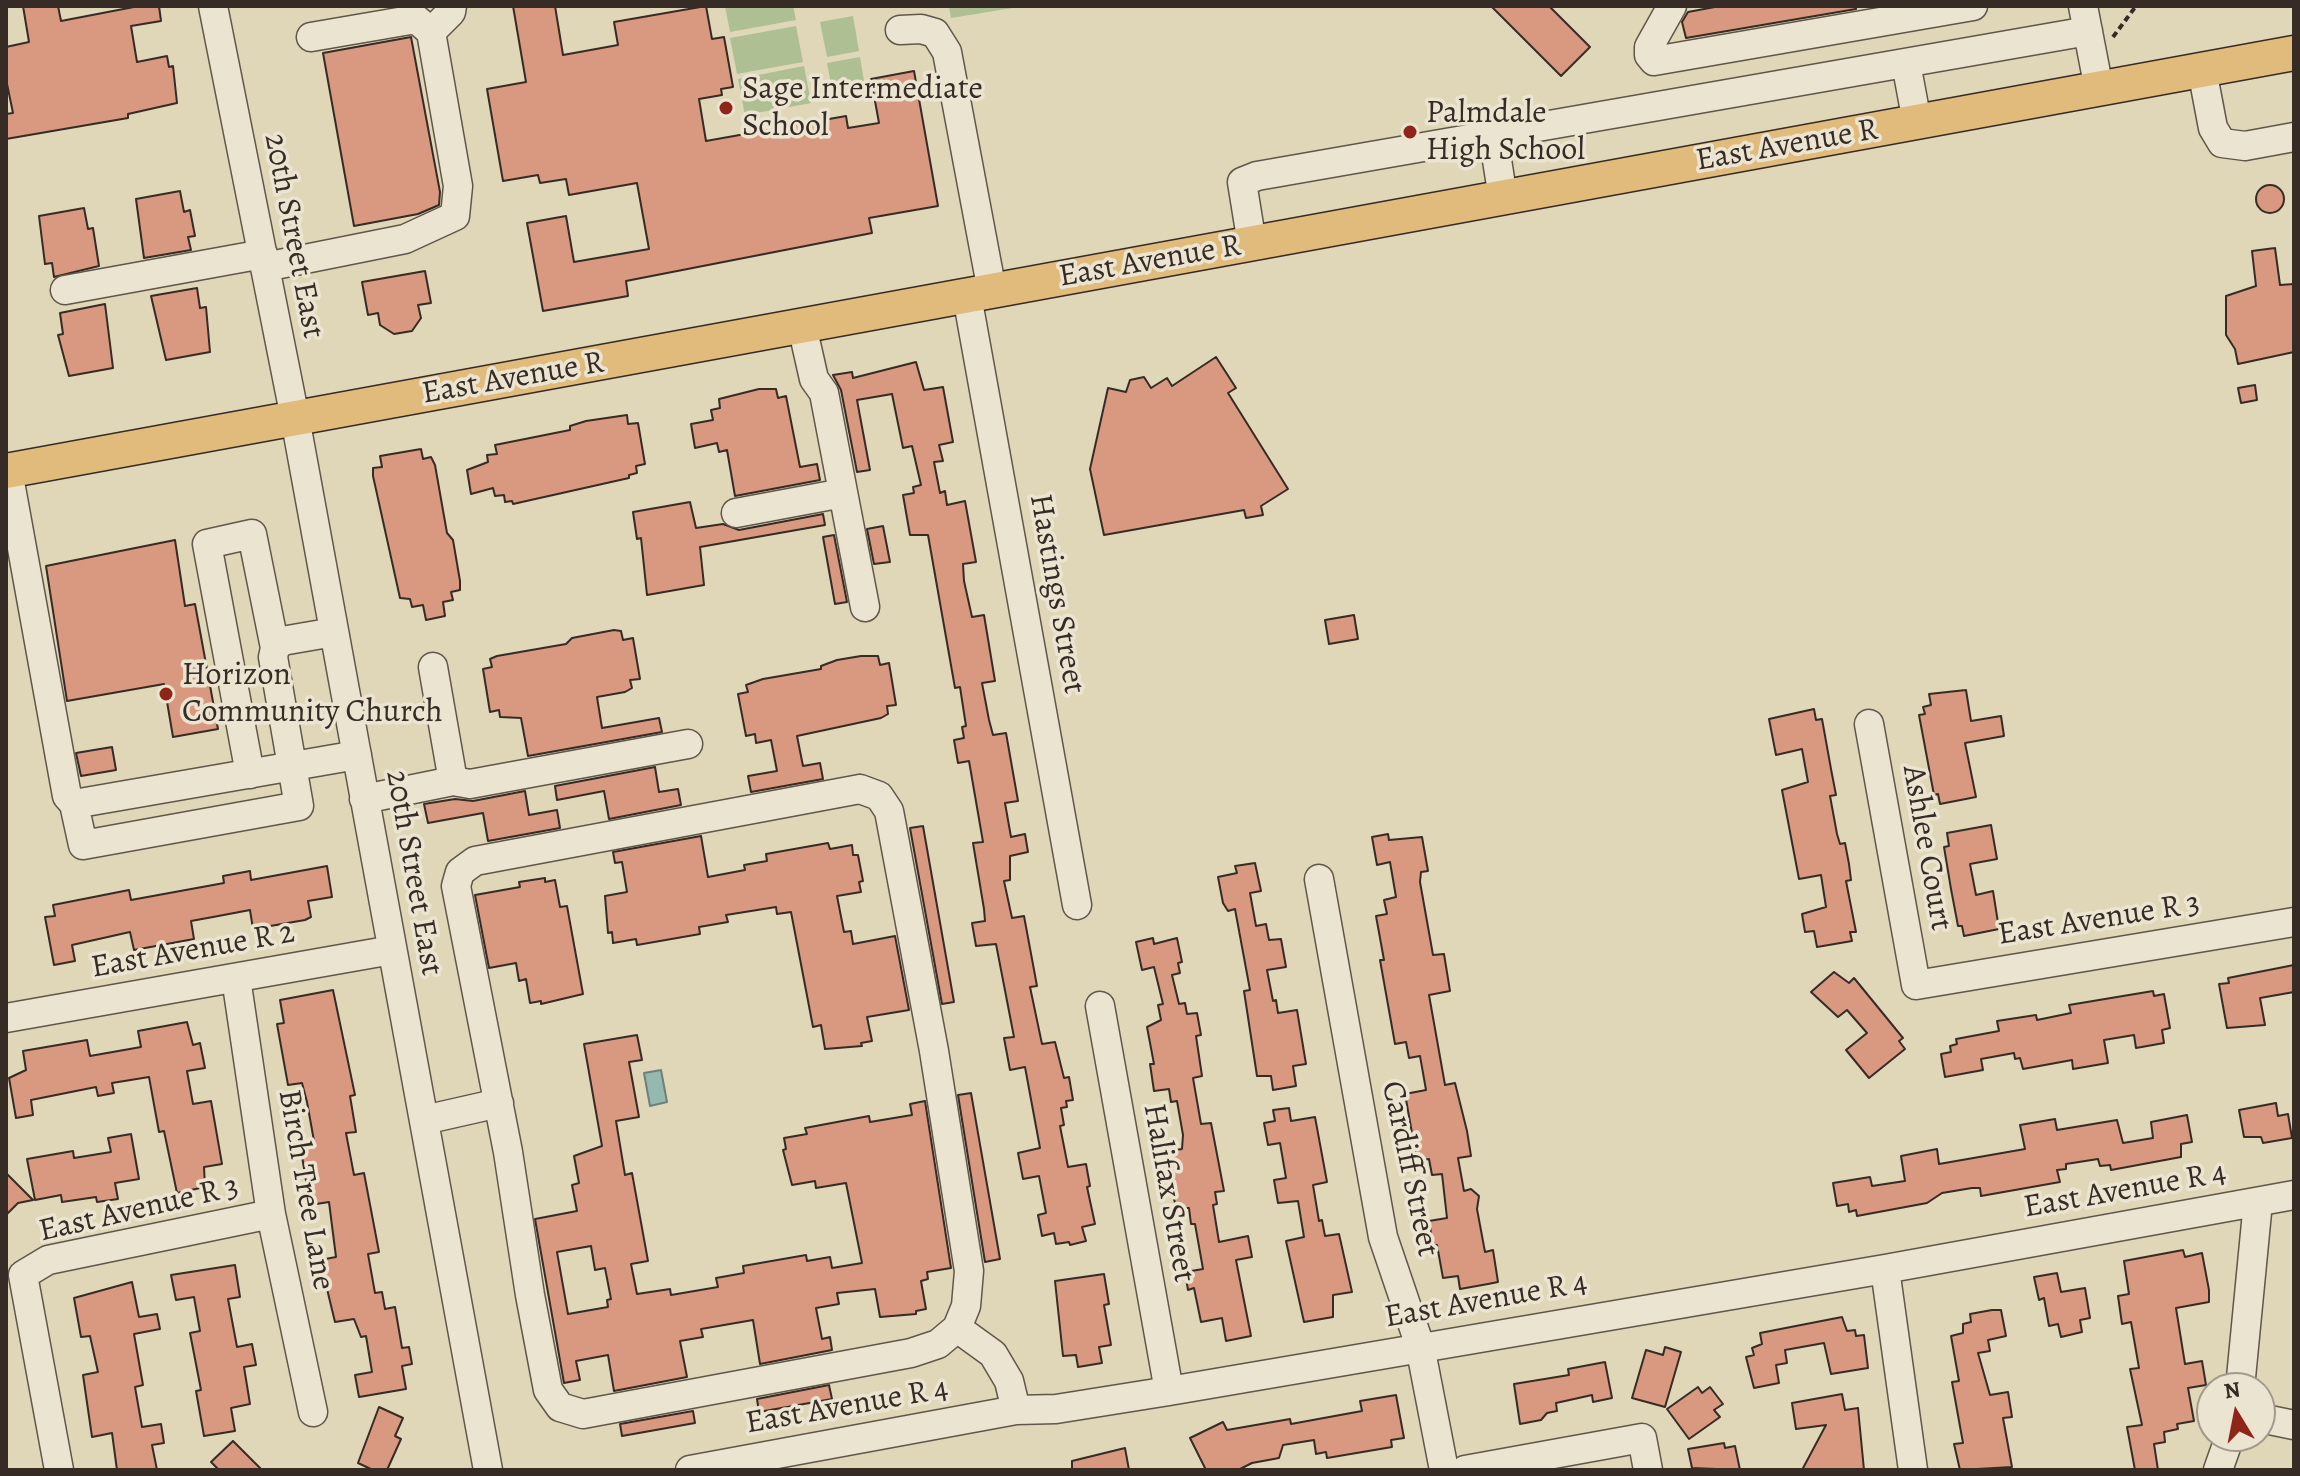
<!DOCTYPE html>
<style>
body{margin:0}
#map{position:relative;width:2300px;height:1476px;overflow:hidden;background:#e0d6b8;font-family:Alegreya,serif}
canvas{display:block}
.frame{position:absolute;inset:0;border:8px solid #372b25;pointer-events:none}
.north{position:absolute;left:2196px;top:1372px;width:80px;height:80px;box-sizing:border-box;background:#ebe4d1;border:2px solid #a39a8c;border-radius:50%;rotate:350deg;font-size:22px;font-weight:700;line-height:32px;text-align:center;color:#372b25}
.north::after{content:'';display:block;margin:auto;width:28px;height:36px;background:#8f2418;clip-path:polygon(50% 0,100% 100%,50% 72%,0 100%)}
</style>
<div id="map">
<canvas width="2300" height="1476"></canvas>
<div class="frame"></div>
<div class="north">N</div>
</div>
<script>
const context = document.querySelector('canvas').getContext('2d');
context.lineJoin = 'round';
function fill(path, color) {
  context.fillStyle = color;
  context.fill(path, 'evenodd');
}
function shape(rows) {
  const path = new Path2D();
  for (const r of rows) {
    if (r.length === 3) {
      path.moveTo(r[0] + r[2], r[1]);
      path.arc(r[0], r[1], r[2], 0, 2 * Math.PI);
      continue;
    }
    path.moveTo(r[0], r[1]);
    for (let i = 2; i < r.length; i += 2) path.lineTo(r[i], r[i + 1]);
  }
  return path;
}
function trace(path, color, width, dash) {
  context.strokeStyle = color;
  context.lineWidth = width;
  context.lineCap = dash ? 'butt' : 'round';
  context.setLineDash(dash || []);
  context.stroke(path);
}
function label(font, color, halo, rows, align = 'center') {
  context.font = font + ' Alegreya,serif';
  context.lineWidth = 7;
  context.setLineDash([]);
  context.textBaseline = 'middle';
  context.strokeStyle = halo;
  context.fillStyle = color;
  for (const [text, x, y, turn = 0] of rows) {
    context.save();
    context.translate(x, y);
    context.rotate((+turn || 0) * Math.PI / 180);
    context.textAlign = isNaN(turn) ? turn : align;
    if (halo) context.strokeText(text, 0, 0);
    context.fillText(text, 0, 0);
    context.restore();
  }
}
fill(shape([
 [725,6,793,6,796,20,730,32],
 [949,6,1025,6,951,18],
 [853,16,859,51,827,57,820,22],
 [796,26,803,62,737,74,730,38],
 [860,57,866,93,834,99,827,63],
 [804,66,811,103,745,115,738,79]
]), '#adbf93');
const water = shape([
 [661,1070,667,1102,650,1106,644,1073,661,1070]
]);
fill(water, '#94b9b0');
trace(water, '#6f8078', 2);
const building = shape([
 [23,6,58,6,61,21,139,6,159,6,161,21,131,26,137,62,167,56,169,67,173,66,177,103,128,114,128,118,6,139,6,114,13,113,6,79,6,47,29,42,23,6],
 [513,6,555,6,563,55,618,45,614,22,706,6,712,39,724,37,733,87,721,89,722,95,699,99,706,141,846,116,848,128,879,123,871,79,914,71,938,206,869,218,872,233,626,281,628,296,543,311,527,223,566,216,574,262,649,249,637,183,569,195,566,179,540,183,538,175,503,181,487,89,526,82,513,6],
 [1491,6,1549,6,1590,47,1561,76,1491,6],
 [1720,6,1856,6,1856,9,1686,38,1682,22,1688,12,1720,6],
 [411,37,440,192,439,205,418,214,354,226,323,53,411,37],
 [2270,199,14],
 [180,191,184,212,190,210,195,236,188,237,191,250,144,258,136,199,180,191],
 [84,208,88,229,93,228,99,266,54,277,52,263,45,264,39,216,84,208],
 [2275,248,2280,285,2294,284,2294,352,2238,364,2235,349,2226,335,2226,296,2256,286,2252,251,2275,248],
 [425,271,431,303,418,305,421,318,412,331,394,334,380,325,378,313,368,315,362,282,425,271],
 [197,288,200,308,206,307,210,352,166,360,151,296,197,288],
 [105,304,113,368,69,376,58,335,63,334,60,313,105,304],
 [1216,357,1236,388,1228,393,1288,489,1261,506,1263,515,1246,518,1244,510,1104,535,1090,469,1108,388,1126,392,1130,380,1144,377,1151,388,1167,378,1172,386,1216,357],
 [916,362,924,390,943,387,953,442,939,445,943,461,934,462,940,493,945,491,947,505,965,501,976,562,963,564,964,581,972,617,984,615,995,681,982,683,989,720,993,735,1006,733,1018,801,1005,803,1011,837,1025,834,1028,852,1010,856,1010,880,1004,881,1012,918,1024,916,1037,986,1030,987,1042,1044,1055,1042,1064,1078,1069,1077,1073,1100,1066,1101,1067,1107,1061,1108,1064,1125,1060,1126,1068,1167,1086,1164,1090,1186,1087,1187,1095,1224,1082,1227,1086,1241,1070,1245,1069,1242,1056,1244,1054,1233,1042,1236,1038,1215,1046,1213,1039,1176,1023,1179,1018,1153,1040,1148,1025,1067,1010,1070,1004,1038,1014,1037,996,944,976,946,972,923,985,921,984,909,973,843,983,842,969,761,958,763,954,740,964,738,962,727,966,726,960,687,955,688,928,535,910,535,903,495,914,493,913,487,921,485,912,446,903,448,892,394,857,400,870,470,857,472,841,390,833,375,852,372,853,378,916,362],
 [2255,385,2257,400,2241,403,2238,388,2255,385],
 [759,389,776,389,778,398,786,396,800,467,817,464,820,480,735,496,727,450,719,452,717,443,695,448,691,424,713,420,711,410,720,408,719,399,759,389],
 [627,415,628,424,638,423,645,464,636,466,637,473,629,475,629,478,513,504,512,501,505,502,504,495,495,496,493,488,471,494,467,470,488,462,487,455,497,454,495,445,570,430,570,426,586,421,627,415],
 [421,449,423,459,431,457,435,465,447,533,453,540,460,581,460,590,451,592,453,600,443,602,445,616,426,620,423,605,412,607,410,599,400,598,373,476,373,468,382,467,380,456,421,449],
 [690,502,696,528,723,524,739,530,823,514,825,525,700,547,704,585,647,595,641,538,637,539,633,512,690,502],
 [883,526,890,562,874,564,867,529,883,526],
 [834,535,847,602,835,604,823,537,834,535],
 [175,540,185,606,195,604,218,729,173,737,164,684,67,701,46,566,175,540],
 [1354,615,1358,639,1329,644,1325,620,1354,615],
 [614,630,621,631,623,640,633,638,640,679,630,680,632,688,625,692,597,697,602,728,659,718,662,732,528,756,521,718,500,717,499,710,490,712,483,669,492,667,490,659,497,656,566,644,572,638,614,630],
 [861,656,878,656,880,665,889,663,896,705,887,706,888,714,881,718,797,736,803,766,820,763,823,779,751,792,748,776,777,771,771,740,756,743,755,734,746,736,738,694,748,692,746,685,763,679,821,669,821,666,837,660,861,656],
 [1966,690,1971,721,2001,716,2004,736,1965,743,1976,797,1940,804,1938,794,1934,795,1919,715,1925,714,1923,707,1931,705,1929,694,1966,690],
 [1814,709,1816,720,1822,719,1831,769,1836,795,1830,796,1837,834,1840,844,1845,843,1849,864,1851,880,1846,881,1856,932,1850,932,1852,941,1817,947,1814,931,1805,932,1802,914,1826,907,1821,875,1799,879,1782,790,1808,782,1802,749,1776,755,1769,719,1814,709],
 [112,747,116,770,81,776,76,753,112,747],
 [655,767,659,792,678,789,681,805,609,819,604,791,557,800,555,786,655,767],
 [525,791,529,815,557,810,560,828,488,841,483,813,428,823,424,804,455,799,473,801,525,791],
 [1991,825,1997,859,1970,864,1976,895,1993,891,1999,929,1964,936,1962,926,1958,926,1951,889,1944,847,1949,846,1947,833,1991,825],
 [923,826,954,1002,942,1004,910,828,923,826],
 [1388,834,1389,840,1422,837,1428,871,1421,872,1420,882,1433,955,1444,954,1450,991,1429,995,1445,1085,1455,1083,1467,1131,1471,1156,1458,1158,1464,1191,1471,1189,1479,1196,1477,1209,1485,1252,1493,1250,1498,1282,1488,1284,1460,1289,1458,1276,1443,1278,1437,1245,1433,1246,1429,1221,1447,1218,1442,1174,1432,1175,1429,1159,1417,1161,1405,1094,1426,1090,1420,1056,1409,1058,1406,1042,1395,1044,1380,960,1384,960,1376,916,1387,914,1384,900,1396,897,1390,862,1377,865,1372,837,1388,834],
 [701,836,708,877,745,870,744,865,767,861,766,854,828,843,830,849,852,845,853,855,858,855,863,881,859,882,861,892,837,896,844,932,851,931,853,944,895,936,909,1010,867,1017,872,1041,861,1043,862,1046,825,1049,821,1025,813,1027,791,912,777,914,776,907,726,915,728,922,699,927,700,934,637,945,636,939,613,943,612,932,608,933,605,896,627,892,622,862,615,863,613,852,701,836],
 [1255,863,1261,891,1250,893,1256,926,1266,924,1269,940,1281,939,1286,967,1267,970,1273,1001,1276,1000,1278,1013,1297,1010,1306,1064,1293,1066,1296,1086,1273,1090,1271,1076,1257,1076,1244,991,1250,990,1235,909,1228,911,1223,903,1218,877,1237,873,1235,866,1255,863],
 [327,866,332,897,308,901,311,917,305,920,253,929,250,910,213,917,191,921,194,939,134,950,130,932,72,945,75,961,54,965,45,917,55,916,53,905,129,890,131,900,224,883,223,876,250,871,251,880,327,866],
 [545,878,545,882,555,880,560,907,567,906,583,994,541,1004,541,1001,530,1003,526,979,519,981,516,963,489,968,475,895,520,887,519,882,545,878],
 [1153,938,1154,944,1177,938,1182,962,1178,963,1180,973,1172,975,1179,1004,1185,1003,1187,1014,1197,1013,1201,1035,1196,1036,1202,1076,1193,1078,1201,1124,1211,1123,1224,1191,1215,1192,1217,1204,1213,1205,1219,1242,1248,1236,1252,1257,1236,1260,1251,1336,1226,1341,1222,1318,1201,1322,1194,1288,1188,1290,1185,1272,1203,1269,1195,1224,1191,1224,1189,1208,1176,1208,1164,1152,1182,1149,1183,1135,1177,1101,1171,1102,1169,1089,1154,1091,1150,1064,1154,1064,1147,1027,1161,1020,1158,1005,1163,1004,1154,967,1142,970,1136,942,1153,938],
 [2294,965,2294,992,2260,998,2265,1025,2227,1028,2219,984,2229,983,2228,978,2294,965],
 [1834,972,1849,983,1854,978,1903,1038,1899,1041,1905,1049,1869,1078,1846,1050,1867,1033,1847,1010,1838,1017,1811,992,1834,972],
 [333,990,355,1095,350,1096,356,1132,346,1133,354,1175,364,1173,379,1252,368,1254,375,1293,382,1292,385,1309,395,1307,402,1348,409,1347,412,1364,402,1366,406,1389,359,1397,355,1375,372,1372,366,1336,361,1337,354,1319,335,1322,320,1260,336,1257,329,1202,310,1205,300,1144,314,1141,307,1102,302,1083,288,1085,277,1024,284,1023,280,1000,333,990],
 [2153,991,2154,996,2164,994,2170,1028,2162,1030,2164,1043,2136,1048,2134,1035,2104,1040,2108,1063,2073,1069,2072,1060,2023,1069,2020,1058,2015,1059,2014,1053,1981,1059,1983,1070,1945,1077,1941,1054,1951,1052,1950,1046,1957,1044,1956,1039,1999,1031,1997,1021,2036,1015,2037,1020,2071,1013,2069,1005,2153,991],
 [187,1022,193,1045,200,1043,205,1068,187,1071,193,1104,211,1101,222,1164,204,1167,205,1187,177,1193,164,1131,159,1132,149,1077,112,1083,114,1093,98,1096,96,1087,31,1100,33,1115,16,1118,9,1078,26,1070,23,1051,87,1040,90,1056,141,1047,138,1031,187,1022],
 [637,1035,642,1060,629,1062,639,1117,616,1121,625,1175,632,1173,648,1261,631,1264,637,1294,670,1289,671,1295,718,1287,716,1278,744,1273,743,1266,806,1255,807,1261,830,1257,832,1268,862,1263,846,1183,816,1188,815,1181,792,1185,783,1150,786,1149,784,1138,807,1134,805,1128,869,1116,870,1122,912,1115,910,1104,925,1101,951,1268,927,1272,928,1279,921,1281,926,1309,916,1311,916,1314,880,1317,875,1289,837,1293,839,1304,816,1308,822,1339,830,1337,832,1350,760,1364,753,1320,701,1329,703,1337,680,1341,687,1377,614,1391,608,1355,576,1361,580,1380,564,1383,535,1219,577,1211,572,1185,579,1183,574,1156,602,1146,584,1044,637,1035],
 [591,1246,595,1270,605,1268,611,1299,607,1300,608,1307,568,1314,557,1252,591,1246],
 [971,1093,1000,1259,985,1262,958,1095,971,1093],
 [2276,1103,2278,1116,2288,1114,2292,1138,2263,1143,2261,1137,2244,1137,2239,1110,2276,1103],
 [1289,1108,1291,1121,1315,1117,1327,1182,1313,1185,1319,1221,1322,1220,1325,1236,1339,1234,1352,1292,1333,1295,1333,1317,1304,1322,1286,1241,1304,1237,1298,1201,1278,1203,1274,1180,1286,1178,1280,1143,1268,1145,1264,1123,1275,1121,1273,1110,1289,1108],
 [2187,1115,2192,1142,2181,1144,2181,1157,2111,1170,2110,1165,2100,1166,2098,1159,2066,1164,2066,1169,2057,1170,2060,1182,1981,1196,1980,1188,1972,1188,1942,1193,1927,1203,1857,1216,1856,1210,1849,1212,1848,1204,1837,1206,1833,1183,1870,1177,1872,1186,1905,1181,1901,1156,1937,1149,1939,1164,2025,1149,2020,1125,2055,1119,2057,1130,2117,1120,2123,1143,2153,1138,2151,1122,2187,1115],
 [131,1134,139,1179,115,1183,118,1199,97,1202,96,1197,62,1202,61,1195,35,1200,27,1159,73,1151,74,1158,111,1152,108,1138,131,1134],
 [6,1173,33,1200,18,1203,6,1215,6,1173],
 [2183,1250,2185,1257,2202,1253,2209,1290,2209,1302,2176,1308,2185,1364,2202,1361,2206,1385,2188,1388,2194,1421,2177,1424,2178,1429,2164,1432,2165,1442,2154,1444,2158,1470,2135,1470,2127,1427,2142,1425,2130,1369,2139,1368,2131,1322,2122,1324,2118,1296,2129,1294,2124,1261,2183,1250],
 [235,1265,240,1297,228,1299,237,1347,252,1344,256,1365,244,1367,250,1404,231,1408,235,1431,204,1436,196,1391,201,1390,190,1333,200,1331,194,1297,176,1300,171,1275,235,1265],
 [2057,1273,2061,1292,2085,1288,2090,1318,2080,1320,2082,1332,2061,1337,2058,1324,2049,1326,2044,1298,2039,1300,2034,1277,2057,1273],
 [1104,1274,1109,1304,1104,1305,1111,1345,1099,1347,1102,1363,1078,1367,1076,1355,1063,1356,1055,1281,1104,1274],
 [132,1282,139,1317,157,1314,160,1329,134,1334,143,1385,135,1387,142,1427,161,1424,164,1443,152,1445,157,1470,117,1470,112,1433,92,1437,83,1375,98,1372,90,1336,81,1337,74,1298,132,1282],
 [1992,1310,2001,1310,2006,1336,1988,1340,1990,1351,1978,1353,1990,1395,2008,1392,2012,1417,2003,1418,2012,1467,1960,1470,1954,1444,1963,1443,1952,1382,1959,1381,1951,1336,1963,1333,1963,1324,1971,1322,1970,1314,1992,1310],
 [1842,1317,1847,1331,1855,1330,1856,1336,1864,1335,1868,1368,1831,1374,1824,1343,1785,1350,1787,1363,1776,1365,1779,1383,1754,1388,1746,1357,1754,1355,1752,1348,1762,1344,1760,1333,1842,1317],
 [1665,1347,1681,1352,1665,1407,1632,1398,1646,1350,1663,1355,1665,1347],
 [1605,1362,1612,1398,1593,1402,1592,1395,1556,1403,1557,1411,1547,1413,1541,1420,1520,1424,1514,1384,1569,1375,1568,1369,1605,1362],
 [829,1385,832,1399,759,1412,757,1399,829,1385],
 [1698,1387,1702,1393,1710,1387,1723,1404,1714,1410,1720,1417,1689,1439,1667,1409,1698,1387],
 [1842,1394,1845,1410,1858,1408,1864,1470,1802,1470,1826,1425,1796,1429,1792,1403,1842,1394],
 [1396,1395,1404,1438,1391,1440,1392,1447,1327,1458,1326,1452,1316,1454,1314,1440,1283,1445,1279,1458,1252,1463,1238,1470,1206,1470,1190,1438,1223,1422,1227,1430,1290,1419,1291,1424,1362,1411,1360,1401,1396,1395],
 [379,1407,403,1418,395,1436,401,1439,387,1470,373,1470,358,1463,379,1407],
 [693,1411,695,1423,622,1436,620,1424,693,1411],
 [233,1441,262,1470,219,1470,211,1462,233,1441],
 [1724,1443,1725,1448,1735,1446,1740,1470,1692,1468,1688,1449,1724,1443],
 [1125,1448,1129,1470,1072,1470,1072,1461,1125,1448]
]);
fill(building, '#d89980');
trace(building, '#372b25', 2);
const minor = shape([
 [213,6,295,418,488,1470],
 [1672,6,1649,47,1649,55,1654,61,1973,6],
 [2083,6,2099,89],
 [900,30,921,29,935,33,947,52,992,291],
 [431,32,451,12,452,6],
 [1906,63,1917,122],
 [2202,70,2213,128,2222,143,2245,146,2294,137],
 [1493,135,1503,198],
 [1252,244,1242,182,1257,176,2088,31],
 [265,267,405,239,455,216,458,186,431,32,416,19,311,37],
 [65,290,263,254],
 [967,296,1077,905],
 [802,326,814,379,824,393,865,607],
 [8,471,67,796,74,804,83,845,299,806,273,657,275,648,282,641,334,632],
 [736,513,843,493],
 [433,667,453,781],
 [1869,724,1916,985,2294,922],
 [250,774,207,544,252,534,275,648],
 [860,789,879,796,889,811,934,1051,969,1271,966,1306,957,1328,938,1344,911,1353,583,1414,560,1407,548,1390,530,1295,508,1152,456,886,460,872,475,861,860,789],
 [364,799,453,781,470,784,688,744],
 [74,804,357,755],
 [1319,879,1383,1237,1420,1346,1444,1470],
 [236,978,271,1214,313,1412],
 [1100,1006,1169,1391],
 [6,1018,392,950],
 [424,1120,499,1103],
 [1885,1269,1913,1470],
 [957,1328,993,1354,1009,1381,1016,1410],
 [2240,1388,2258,1202],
 [2260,1418,2294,1425],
 [59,1470,23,1275,48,1260,271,1214],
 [690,1470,1016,1410,1056,1409,1169,1391,1885,1269,2294,1195],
 [1465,1470,1642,1438,1648,1470],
 [2218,1470,2230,1436]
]);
const major = shape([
 [6,471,2294,53]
]);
trace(minor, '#61564a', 31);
trace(major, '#372b25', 37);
trace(shape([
 [2113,37,2136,6]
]), '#372b25', 4, [6, 4]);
trace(minor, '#ebe4d1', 28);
trace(major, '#e0bb7c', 34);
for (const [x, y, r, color] of [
 [726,108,8,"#8f2418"],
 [1410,132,8,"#8f2418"],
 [166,694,8,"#8f2418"]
]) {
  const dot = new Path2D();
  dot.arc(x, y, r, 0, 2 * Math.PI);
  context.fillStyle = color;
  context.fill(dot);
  trace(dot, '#ebe4d1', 3);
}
label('32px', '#372b25', '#ebe4d1', [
 ["Sage Intermediate",742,90],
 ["School",742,127],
 ["Palmdale",1426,114],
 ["High School",1426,151],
 ["Horizon",182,676],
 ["Community Church",182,713]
], 'left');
label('32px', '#372b25', '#ebe4d1', [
 ["East Avenue R",1787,146,-10],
 ["20th Street East",293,236,79],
 ["East Avenue R",1150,262,-10],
 ["East Avenue R",513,379,-10],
 ["Hastings Street",1056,594,80],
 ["Ashlee Court",1926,848,80],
 ["20th Street East",413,873,80],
 ["East Avenue R 3",2099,920,-9],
 ["East Avenue R 2",193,951,-10],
 ["Cardiff Street",1409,1169,78],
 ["Birch Tree Lane",305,1190,80],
 ["East Avenue R 4",2125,1191,-10],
 ["Halifax Street",1168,1193,80],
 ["East Avenue R 3",139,1210,-13],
 ["East Avenue R 4",1486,1301,-10],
 ["East Avenue R 4",847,1407,-10]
]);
</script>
